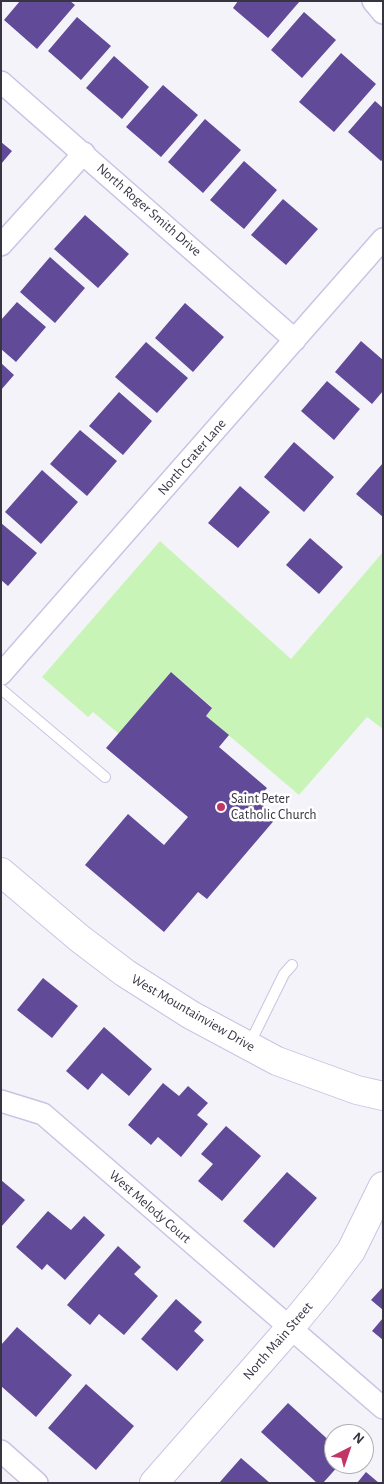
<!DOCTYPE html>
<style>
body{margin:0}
#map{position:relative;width:384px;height:1484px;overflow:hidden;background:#f5f3fa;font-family:"Alegreya Sans",sans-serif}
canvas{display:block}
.frame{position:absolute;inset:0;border:2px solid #383442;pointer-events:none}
.north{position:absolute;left:324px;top:1424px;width:50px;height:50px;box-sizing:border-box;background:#fff;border:1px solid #afaeb3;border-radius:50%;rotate:41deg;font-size:14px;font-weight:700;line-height:20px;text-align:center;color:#383442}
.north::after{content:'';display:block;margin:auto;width:18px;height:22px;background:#c23565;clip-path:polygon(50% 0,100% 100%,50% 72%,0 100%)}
</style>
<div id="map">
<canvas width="384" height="1484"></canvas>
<div class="frame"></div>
<div class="north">N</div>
</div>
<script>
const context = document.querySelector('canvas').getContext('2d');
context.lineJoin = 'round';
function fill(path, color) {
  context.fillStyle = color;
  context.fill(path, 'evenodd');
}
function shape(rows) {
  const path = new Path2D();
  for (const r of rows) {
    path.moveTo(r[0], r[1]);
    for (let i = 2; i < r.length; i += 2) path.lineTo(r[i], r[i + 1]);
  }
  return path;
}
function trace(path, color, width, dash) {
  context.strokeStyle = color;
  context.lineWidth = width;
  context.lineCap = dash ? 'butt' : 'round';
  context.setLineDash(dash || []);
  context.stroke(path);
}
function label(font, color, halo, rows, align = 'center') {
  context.font = font + ' "Alegreya Sans",sans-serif';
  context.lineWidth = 5;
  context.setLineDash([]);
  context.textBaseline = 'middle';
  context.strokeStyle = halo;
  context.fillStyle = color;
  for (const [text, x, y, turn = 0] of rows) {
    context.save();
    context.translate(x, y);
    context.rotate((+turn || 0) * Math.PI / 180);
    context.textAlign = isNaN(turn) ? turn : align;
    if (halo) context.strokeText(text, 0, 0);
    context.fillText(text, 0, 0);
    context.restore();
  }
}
fill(shape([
 [160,541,291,659,383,552,383,729,367,717,299,795,206,716,212,707,171,672,119,734,93,712,88,717,42,677]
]), '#c8f5b7');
fill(shape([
 [20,1,70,1,75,5,37,49,4,20],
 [238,1,300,1,268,38,233,8],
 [304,12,336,40,302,78,271,50],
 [77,17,111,46,81,80,48,51],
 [341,53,376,84,334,132,299,102],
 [114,56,149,87,122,119,86,88],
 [163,85,198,115,161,157,126,127],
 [375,101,383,108,383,159,381,161,348,132],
 [205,119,241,150,203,193,168,162],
 [1,142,12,151,1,164],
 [244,161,277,190,244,229,210,200],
 [283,199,318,229,286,265,251,235],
 [85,215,129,254,98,288,54,249],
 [50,257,85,288,55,323,20,292],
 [17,302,46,327,16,362,1,349,1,320],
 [185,303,224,337,193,372,155,338],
 [361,341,383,360,383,391,372,404,335,372],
 [146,342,188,378,157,413,115,377],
 [1,363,14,375,1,390],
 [327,381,360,409,334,440,301,411],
 [119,392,152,421,123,455,89,426],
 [80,430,117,461,87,496,50,464],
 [294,442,334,477,304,512,264,477],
 [383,463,383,517,356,494],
 [42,470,78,502,41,544,5,512],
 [240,486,270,512,238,548,208,523],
 [1,523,37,553,8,586,1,580],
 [310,538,343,567,319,594,286,565],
 [171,672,212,708,206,716,229,735,219,747,267,788,257,800,277,817,207,899,198,892,164,932,85,865,128,814,164,845,188,817,106,748],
 [43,978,78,1006,52,1038,17,1010],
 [104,1027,152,1069,129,1096,102,1073,88,1090,66,1071],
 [163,1083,179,1096,188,1086,208,1103,197,1115,208,1124,181,1157,158,1137,151,1145,128,1125],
 [226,1126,261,1156,222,1201,198,1181,213,1164,201,1154],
 [287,1172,317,1198,274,1248,243,1221],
 [1,1180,25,1200,1,1227],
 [48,1211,71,1230,84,1216,105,1235,65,1280,47,1264,42,1270,16,1247],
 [118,1246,141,1267,134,1274,158,1296,124,1335,99,1314,90,1325,67,1305],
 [383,1287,383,1310,371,1300],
 [176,1299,202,1322,194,1331,204,1340,177,1371,141,1339],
 [383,1318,383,1340,372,1331],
 [17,1327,72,1375,36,1417,1,1386,1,1345],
 [86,1384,134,1426,96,1470,48,1428],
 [288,1403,334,1445,334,1464,340,1464,323,1483,317,1483,261,1432],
 [241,1458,270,1483,219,1483],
 [366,1472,379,1483,357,1483]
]), '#614a98');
const lane = shape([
 [1,689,105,777],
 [249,1045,284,974,292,965]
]);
const street = shape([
 [373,1,383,13],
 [1,82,295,340],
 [1,245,84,153],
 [1,674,383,239],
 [1,1101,43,1114,383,1408],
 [1,1451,37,1483]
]);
const secondary = shape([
 [1,872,79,938,125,973,191,1015,277,1061,357,1090,383,1096],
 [154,1483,290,1328,323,1288,351,1251,383,1186]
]);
trace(lane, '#cbc2e4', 12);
trace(street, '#cbc2e4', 24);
trace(secondary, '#cbc2e4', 30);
trace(lane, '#fff', 10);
trace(street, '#fff', 21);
trace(secondary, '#fff', 28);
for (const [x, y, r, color] of [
 [221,807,5,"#c23565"]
]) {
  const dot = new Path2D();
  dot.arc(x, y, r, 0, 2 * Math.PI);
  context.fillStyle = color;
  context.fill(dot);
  trace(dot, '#fff', 2);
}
label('14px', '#383442', '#fff', [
 ["North Roger Smith Drive",149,210,41],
 ["North Crater Lane",192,457,-49],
 ["West Mountainview Drive",193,1013,30],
 ["West Melody Court",150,1207,41],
 ["North Main Street",278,1341,-49]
]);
label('14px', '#383442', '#fff', [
 ["Saint Peter",231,799],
 ["Catholic Church",231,815]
], 'left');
</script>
